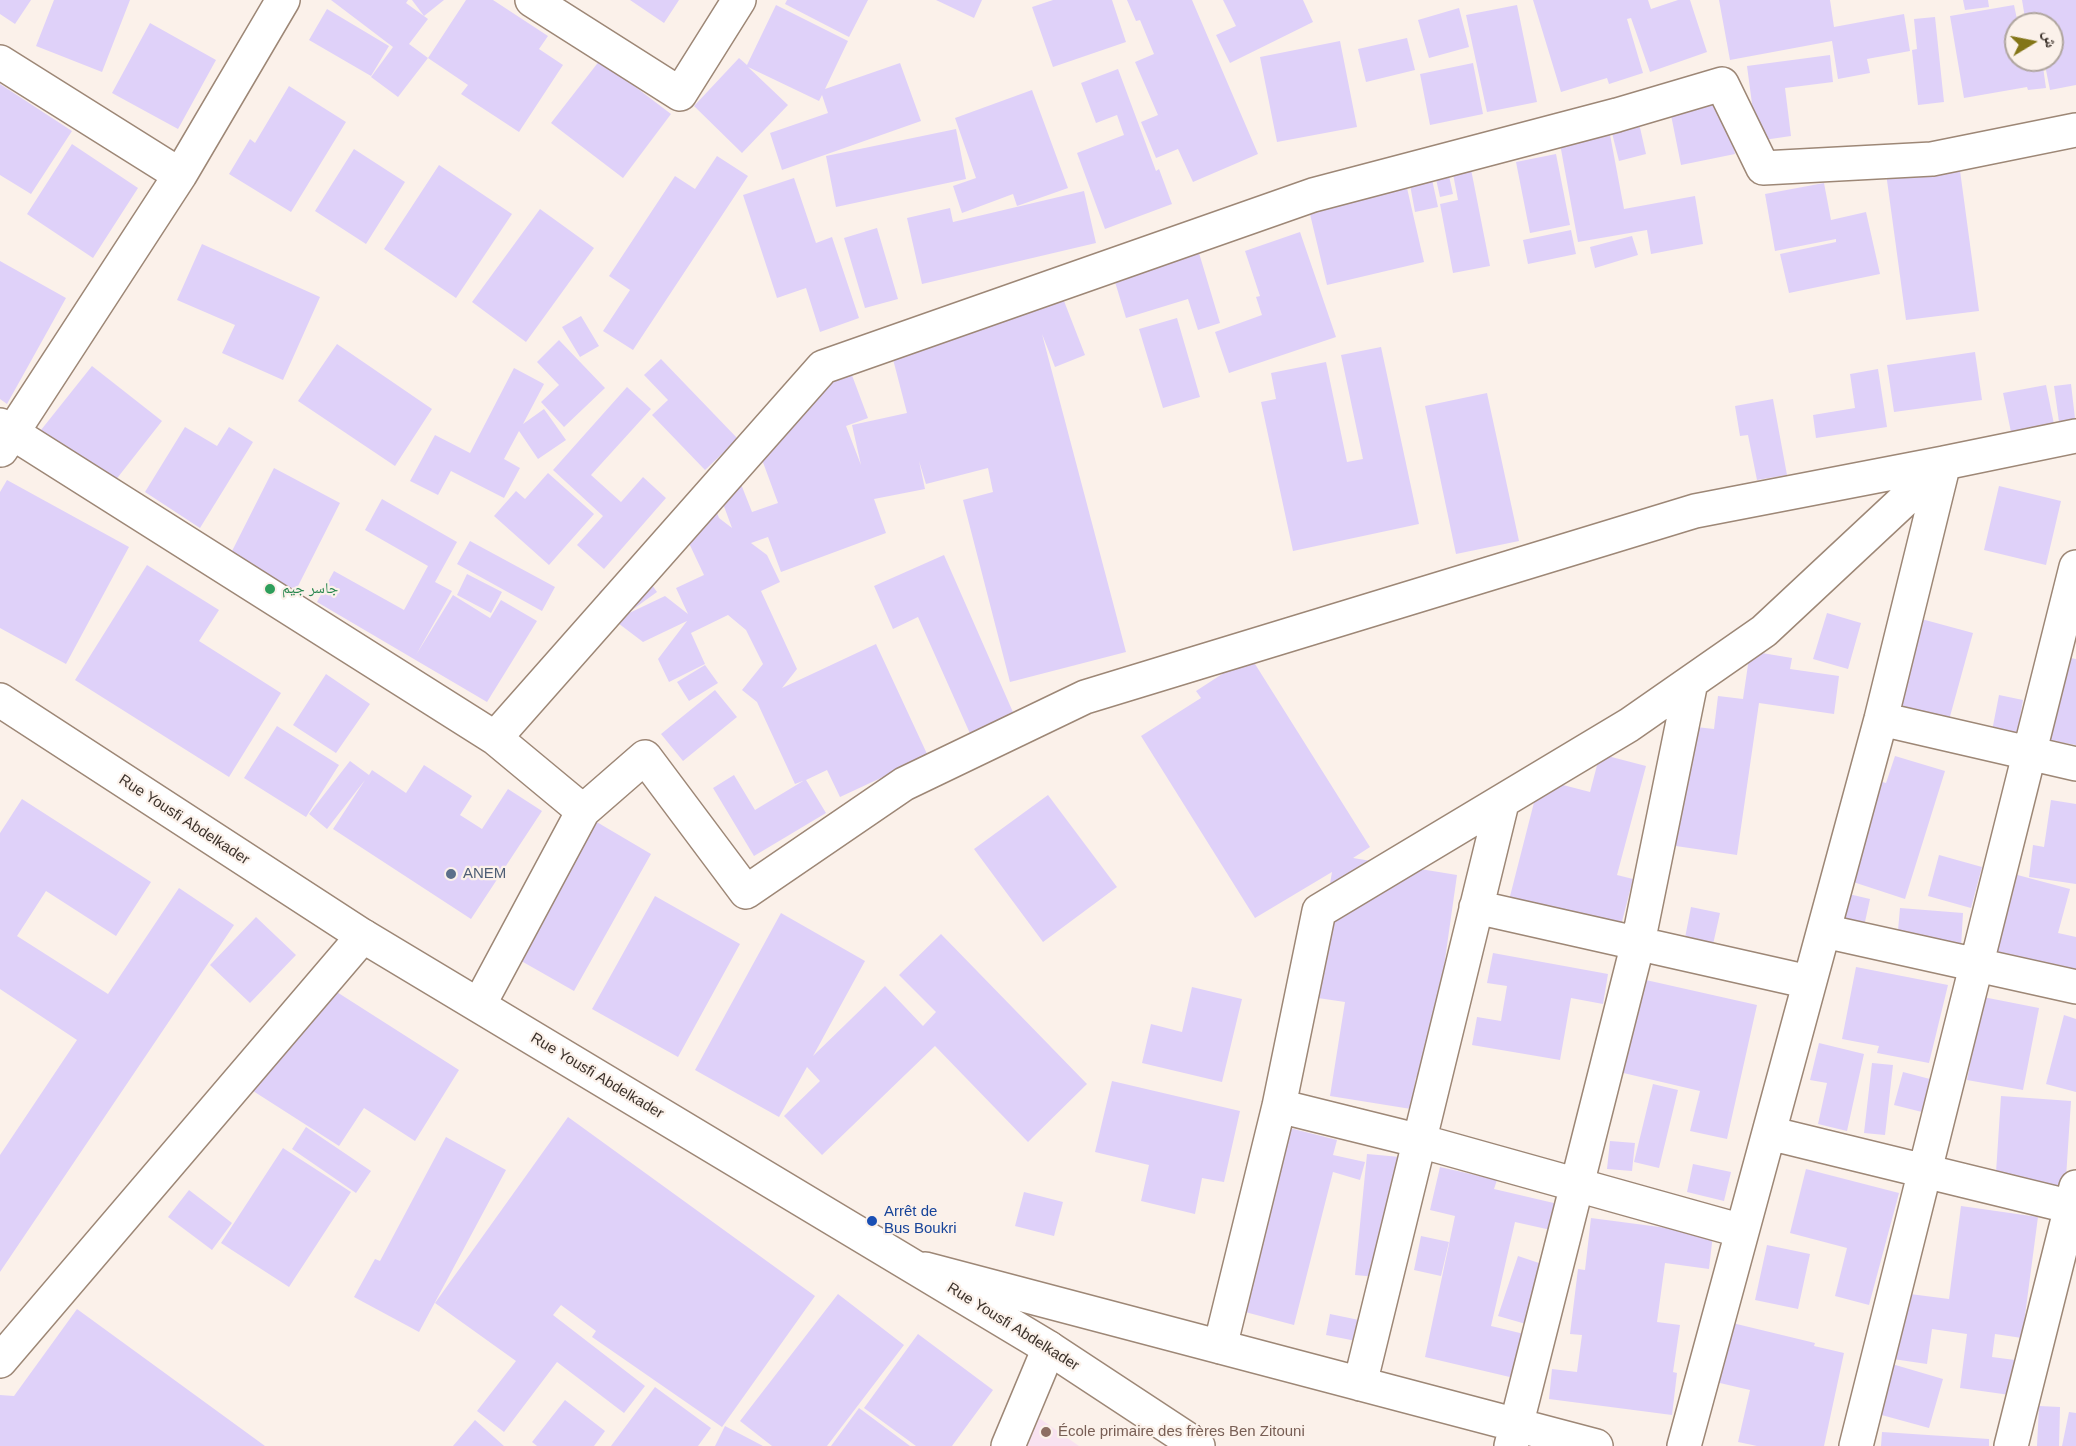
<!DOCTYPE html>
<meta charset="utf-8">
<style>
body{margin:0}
#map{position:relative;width:2076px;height:1446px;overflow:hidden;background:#fbf1ea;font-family:Arial,"Noto Naskh Arabic",sans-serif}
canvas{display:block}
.north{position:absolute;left:2004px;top:12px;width:60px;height:60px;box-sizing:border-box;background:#fbf1ea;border:2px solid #afa59e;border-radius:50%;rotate:80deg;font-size:16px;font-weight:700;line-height:24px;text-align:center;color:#3c322b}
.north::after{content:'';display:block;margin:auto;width:21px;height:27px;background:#837517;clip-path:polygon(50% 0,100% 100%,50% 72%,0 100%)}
</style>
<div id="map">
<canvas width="2076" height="1446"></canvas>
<div class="north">ش</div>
</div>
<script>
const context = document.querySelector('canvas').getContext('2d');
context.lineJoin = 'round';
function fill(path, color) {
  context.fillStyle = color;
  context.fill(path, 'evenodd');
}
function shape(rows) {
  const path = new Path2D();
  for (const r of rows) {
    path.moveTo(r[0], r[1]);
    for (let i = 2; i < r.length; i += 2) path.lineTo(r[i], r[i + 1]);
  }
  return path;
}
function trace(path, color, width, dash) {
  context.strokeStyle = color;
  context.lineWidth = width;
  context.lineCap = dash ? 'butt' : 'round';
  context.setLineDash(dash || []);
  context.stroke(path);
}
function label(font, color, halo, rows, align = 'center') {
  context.font = font + ' Arial,"Noto Naskh Arabic",sans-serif';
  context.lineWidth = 4.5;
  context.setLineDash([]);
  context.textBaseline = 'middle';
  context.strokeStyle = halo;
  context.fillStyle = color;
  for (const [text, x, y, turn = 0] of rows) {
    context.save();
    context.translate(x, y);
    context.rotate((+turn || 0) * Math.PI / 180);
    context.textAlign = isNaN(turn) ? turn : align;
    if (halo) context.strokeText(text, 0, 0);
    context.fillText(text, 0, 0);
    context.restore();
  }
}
fill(shape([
 [1039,1418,1079,1446,1027,1446]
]), '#f8e2f0');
fill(shape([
 [0,0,31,0,15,24,0,14],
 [54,0,130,0,102,72,36,46],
 [331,0,408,0,406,3,428,19,409,44,428,58,398,97,371,77,393,47],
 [412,0,444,0,424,16],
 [466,0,493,0,548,36,539,49,563,65,519,132,461,94,468,85,428,58],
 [630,0,679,0,664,23],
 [787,0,868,0,849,37,785,4],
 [936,0,982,0,974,18],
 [1053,0,1112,0,1126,42,1053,67,1032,7],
 [1127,0,1192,0,1258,154,1193,182,1178,149,1156,158,1141,122,1158,115,1135,62,1154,54,1140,20,1136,21],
 [1223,0,1303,0,1313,22,1230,63,1216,35,1236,26],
 [1533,0,1648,0,1651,9,1678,0,1690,0,1707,52,1650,72,1631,18,1627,19,1643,73,1609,84,1607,78,1561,92],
 [1719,0,1830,0,1834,27,1904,14,1910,51,1867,59,1870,73,1838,79,1832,41,1730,60],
 [1963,0,1988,0,1989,7,1965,10],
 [2022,0,2076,0,2076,85,2050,90,2044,60,2052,60,2052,24,2026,24],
 [776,5,848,41,825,89,900,63,921,121,782,170,770,133,828,113,822,95,819,101,748,67,788,105,742,153,694,106,739,58,747,65],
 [1517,5,1537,102,1487,112,1466,15],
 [2014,5,2018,24,2016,60,2042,60,2046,88,2028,90,2027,87,1964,98,1950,16],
 [1459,8,1469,47,1429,58,1418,20],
 [327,9,389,46,371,76,309,40],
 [1935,17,1944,102,1918,105,1912,50,1917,49,1914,19],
 [150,23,216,60,178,129,112,93],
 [1407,38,1415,70,1366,82,1358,49],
 [1340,41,1357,127,1277,142,1260,57],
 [1830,55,1833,82,1785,88,1791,136,1757,141,1747,66],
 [600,60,671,114,623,178,551,123],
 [1473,63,1483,114,1430,125,1420,74],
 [1118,69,1156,171,1159,169,1172,204,1105,229,1077,153,1124,135,1117,115,1096,123,1081,83],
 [0,84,72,131,31,194,0,175],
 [289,86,346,122,291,212,229,174,250,139,255,143],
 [1032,90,1068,188,1017,206,1013,194,962,213,953,186,976,178,955,118],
 [1722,90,1735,154,1681,165,1668,100],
 [1636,110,1646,154,1619,161,1608,117],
 [1608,124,1624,209,1695,196,1703,244,1651,254,1647,230,1578,242,1558,133],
 [956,129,966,179,836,207,826,156],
 [1956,141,1979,311,1906,320,1883,151],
 [72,144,138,188,93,258,27,214],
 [354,149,405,182,366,244,315,211],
 [1468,154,1490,266,1453,273,1440,204,1458,200,1450,158],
 [1556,154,1570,225,1530,233,1516,162],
 [717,156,748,176,633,350,603,331,630,290,609,276,675,176,695,189],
 [439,165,512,214,456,298,384,249],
 [1447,167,1453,194,1440,197,1434,170],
 [1430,170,1438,207,1415,212,1408,174],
 [794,178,816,243,832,237,859,318,820,332,806,288,777,298,743,195],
 [1824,183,1831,220,1866,212,1880,274,1789,293,1780,254,1836,242,1836,239,1775,251,1765,194],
 [1407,188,1424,262,1327,285,1309,210],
 [1084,191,1096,243,922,284,907,218,950,208,953,222],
 [540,209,594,248,526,342,472,302],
 [877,228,898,299,865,308,844,238],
 [1571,230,1576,254,1528,264,1523,240],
 [1300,232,1336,337,1229,373,1215,332,1262,315,1256,297,1260,296,1245,251],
 [1193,233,1220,323,1198,330,1188,299,1126,318,1108,259],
 [1632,236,1638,255,1595,268,1590,247],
 [202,244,320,297,283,380,222,353,235,325,177,300],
 [0,261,66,298,7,404,0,399],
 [1057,283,1085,355,1055,367,1042,334,1126,652,1010,682,963,500,993,492,988,468,926,484,919,461,925,489,874,499,886,533,781,572,768,537,751,543,767,555,780,582,761,591,797,669,782,688,876,644,928,756,840,797,827,770,806,780,826,813,754,856,713,788,734,775,755,810,803,781,795,784,757,702,742,690,763,664,746,630,728,615,691,633,705,664,669,682,658,659,687,621,643,642,614,620,617,619,599,592,637,564,657,592,625,615,665,596,688,614,676,588,704,575,679,522,714,505,719,518,732,528,715,482,737,474,752,512,778,503,754,438,784,426,773,399,850,370,868,418,846,426,861,465,852,425,907,413,888,340],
 [581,316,599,346,580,357,562,327],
 [1177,318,1200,397,1163,408,1139,329],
 [559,340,605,388,564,427,541,402,559,385,537,362],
 [337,344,432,409,395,466,298,401],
 [1381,347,1419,524,1293,551,1261,402,1276,399,1271,373,1326,362,1347,462,1363,459,1341,355],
 [1975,352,1982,400,1894,412,1887,365],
 [661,359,738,439,705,470,652,415,668,400,644,375],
 [92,366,162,421,111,486,41,430],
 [514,368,544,384,523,424,544,409,566,440,538,459,519,431,504,459,520,468,504,498,451,471,438,495,410,481,435,435,470,453],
 [1878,369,1887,427,1816,438,1813,415,1855,408,1850,374],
 [2071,384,2076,427,2060,429,2054,386],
 [2046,385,2055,429,2012,437,2003,393],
 [627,387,651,409,591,475,621,502,643,477,666,498,604,569,577,545,603,516,553,470],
 [1487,393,1519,541,1456,554,1425,406],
 [1773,399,1787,475,1757,480,1748,435,1740,436,1735,406],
 [185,427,217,446,229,427,253,442,200,528,145,492],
 [274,468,340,503,295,592,229,557],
 [548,473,594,514,549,565,494,516,516,491,525,499],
 [7,480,129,547,66,664,0,628,0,492],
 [1999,486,2061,501,2046,565,1984,550],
 [382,499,457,542,435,582,452,591,416,655,453,595,490,618,501,600,537,621,487,702,317,602,334,571,404,610,428,566,365,530],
 [470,541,555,587,542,611,457,564],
 [944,555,1016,719,972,738,918,617,893,629,874,586],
 [147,565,219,610,199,641,281,693,229,777,75,680],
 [467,574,502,592,491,613,457,595],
 [1892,611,1973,633,1949,720,1869,698],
 [1827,613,1861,623,1848,669,1813,659],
 [1750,651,1792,658,1790,669,1839,676,1834,714,1759,703,1737,855,1669,845,1687,726,1714,729,1718,696,1743,699],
 [2054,655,2076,659,2076,745,2041,739],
 [1250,656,1370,847,1353,858,1457,875,1428,1079,1416,1077,1411,1109,1330,1096,1345,1002,1311,997,1332,872,1255,918,1141,736,1201,698,1196,691],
 [705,665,718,683,689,701,677,682],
 [326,674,370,704,336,753,293,725],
 [715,690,737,717,683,761,661,734],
 [1999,695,2023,700,2017,735,1992,731],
 [277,726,339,765,306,817,244,778],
 [1600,754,1646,766,1617,875,1633,879,1618,937,1507,908,1540,779,1590,792],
 [1895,756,1945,771,1905,899,1838,877,1868,778,1886,783],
 [350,761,369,775,372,770,406,793,424,765,472,796,460,815,482,829,508,789,542,811,471,919,333,829,365,780,327,829,309,814],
 [1048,795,1117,887,1043,942,974,849],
 [22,799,151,882,116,936,46,891,17,936,108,994,179,888,234,925,0,1272,0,1155,77,1040,0,989,0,833],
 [2051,800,2076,804,2076,884,2029,877,2033,845,2044,847],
 [573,808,651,854,574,991,495,946],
 [1939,855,1982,867,1971,908,1928,896],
 [2010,873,2070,889,2058,933,2076,937,2076,982,1989,953],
 [1836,891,1870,899,1863,931,1829,923],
 [655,896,740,944,678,1057,592,1009],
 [1691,907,1720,913,1712,949,1684,943],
 [1900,908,1963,913,1961,947,1897,942],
 [781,913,865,961,813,1056,885,986,923,1026,936,1012,899,975,941,934,1087,1084,1028,1142,935,1046,822,1155,784,1116,820,1081,807,1067,779,1117,695,1070],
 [256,917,296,955,250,1003,210,965],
 [1493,953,1608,974,1603,1004,1571,998,1560,1060,1472,1045,1477,1017,1501,1021,1507,986,1487,983],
 [1856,967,1948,985,1929,1063,1877,1053,1879,1046,1842,1039],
 [1637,978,1757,1005,1727,1139,1690,1131,1700,1091,1615,1071],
 [318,980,459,1070,415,1141,364,1108,339,1146,250,1089],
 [1192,987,1242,999,1222,1082,1142,1063,1151,1024,1182,1032],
 [1983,997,2039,1008,2023,1090,1967,1080],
 [2064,1015,2076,1019,2076,1092,2046,1084],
 [1819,1043,1864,1054,1847,1131,1818,1124,1827,1083,1810,1080],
 [1872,1063,1893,1065,1885,1135,1864,1133],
 [1903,1072,1930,1079,1922,1112,1894,1105],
 [1112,1081,1240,1111,1224,1182,1202,1178,1195,1214,1141,1201,1149,1165,1095,1152],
 [1653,1084,1678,1090,1659,1168,1634,1162],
 [2001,1096,2071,1101,2065,1193,1995,1188],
 [568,1117,815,1296,722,1427,592,1337,596,1331,561,1305,553,1315,645,1386,624,1413,557,1362,504,1432,477,1411,516,1361,435,1303],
 [1266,1122,1337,1140,1333,1155,1365,1162,1360,1180,1333,1172,1294,1325,1219,1305],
 [306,1127,371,1171,356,1193,292,1149],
 [446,1137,506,1170,419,1332,354,1297,375,1259,380,1261],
 [1610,1141,1635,1143,1632,1171,1607,1169],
 [283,1148,351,1192,289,1287,221,1243],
 [1367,1154,1400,1157,1394,1218,1383,1217,1377,1277,1355,1275],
 [1693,1164,1731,1172,1724,1201,1687,1192],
 [1440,1167,1497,1180,1494,1189,1558,1204,1551,1230,1515,1222,1491,1326,1524,1334,1514,1378,1425,1357,1455,1216,1430,1210],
 [1806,1169,1899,1193,1869,1305,1835,1296,1847,1248,1790,1233],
 [189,1190,232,1223,212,1250,168,1217],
 [1024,1192,1063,1202,1054,1236,1015,1226],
 [1961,1206,2038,1217,2022,1338,1995,1334,1992,1357,2015,1360,2010,1395,1960,1388,1967,1334,1932,1329,1927,1364,1893,1359,1902,1293,1949,1299],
 [1591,1218,1713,1234,1709,1269,1665,1263,1657,1322,1680,1325,1673,1372,1677,1373,1672,1415,1549,1399,1552,1369,1577,1372,1582,1335,1570,1334,1578,1269,1585,1270],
 [1421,1236,1449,1242,1441,1276,1414,1270],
 [1767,1245,1810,1254,1798,1309,1755,1300],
 [1518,1256,1542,1264,1526,1324,1498,1316],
 [838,1294,904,1345,827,1446,772,1446,740,1421],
 [77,1309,265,1446,0,1446,0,1395,14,1396],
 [1330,1314,1359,1320,1356,1341,1326,1335],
 [1720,1320,1815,1343,1814,1346,1844,1353,1824,1446,1757,1446,1738,1442,1750,1390,1707,1380],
 [918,1334,993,1390,952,1446,916,1446,864,1408],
 [1892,1364,1943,1379,1929,1428,1878,1414],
 [655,1387,711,1428,698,1446,611,1446],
 [565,1400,605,1431,594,1446,537,1446,532,1442],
 [2039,1406,2060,1407,2059,1446,2037,1446],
 [859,1408,910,1446,831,1446],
 [2069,1412,2076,1413,2076,1446,2062,1446],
 [475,1420,504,1446,453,1446],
 [725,1426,763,1446,715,1446],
 [1882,1432,1989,1439,1989,1446,1881,1446]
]), '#dfd1f9');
const minor = shape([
 [532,0,680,94,739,0],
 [0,62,180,175],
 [0,425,495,738,583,811,479,1005],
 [1,450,180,175,283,0],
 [1881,719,2076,764],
 [495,738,823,367,1313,195,1617,115,1722,84,1763,168,1932,159,2076,130],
 [583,811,645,757,746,892,904,784,1085,697,1695,511,1944,463,1881,719,1684,1446],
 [1476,907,1809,982],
 [1824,931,2076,987],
 [1279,1106,1420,1141,1742,1231],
 [1769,1133,2076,1208],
 [925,1269,1596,1446],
 [1220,1347,1279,1106,1319,911,1629,725,1764,631,1944,463,2076,436],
 [0,1361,363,936],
 [1360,1384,1502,803],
 [1008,1446,1049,1348],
 [1511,1446,1638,943,1691,682],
 [1856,1446,2076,567],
 [2011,1446,2076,1187]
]);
const secondary = shape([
 [0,700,363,936,1049,1348,1198,1446]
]);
trace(minor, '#9d8776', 36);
trace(secondary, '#9d8776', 36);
trace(minor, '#fff', 33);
trace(secondary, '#fff', 33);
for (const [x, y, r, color] of [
 [270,589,6,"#2e9e5b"],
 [451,874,6,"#5c6f8a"],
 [872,1221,6,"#1a4fb4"],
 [1046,1432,6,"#8d6e63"]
]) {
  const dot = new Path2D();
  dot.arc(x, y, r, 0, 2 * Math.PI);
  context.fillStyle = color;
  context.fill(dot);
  trace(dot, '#fbf1ea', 2);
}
label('15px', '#27864d', '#fbf1ea', [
 ["جاسر جيم",282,589]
], 'left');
label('15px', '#3c322b', '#fbf1ea', [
 ["Rue Yousfi Abdelkader",184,820,33],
 ["Rue Yousfi Abdelkader",597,1076,31],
 ["Rue Yousfi Abdelkader",1013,1327,32]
]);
label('15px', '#4e5e75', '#fbf1ea', [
 ["ANEM",463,874]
], 'left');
label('15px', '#164399', '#fbf1ea', [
 ["Arrêt de",884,1212],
 ["Bus Boukri",884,1229]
], 'left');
label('15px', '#785e54', '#fbf1ea', [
 ["École primaire des frères Ben Zitouni",1058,1432]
], 'left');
</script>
